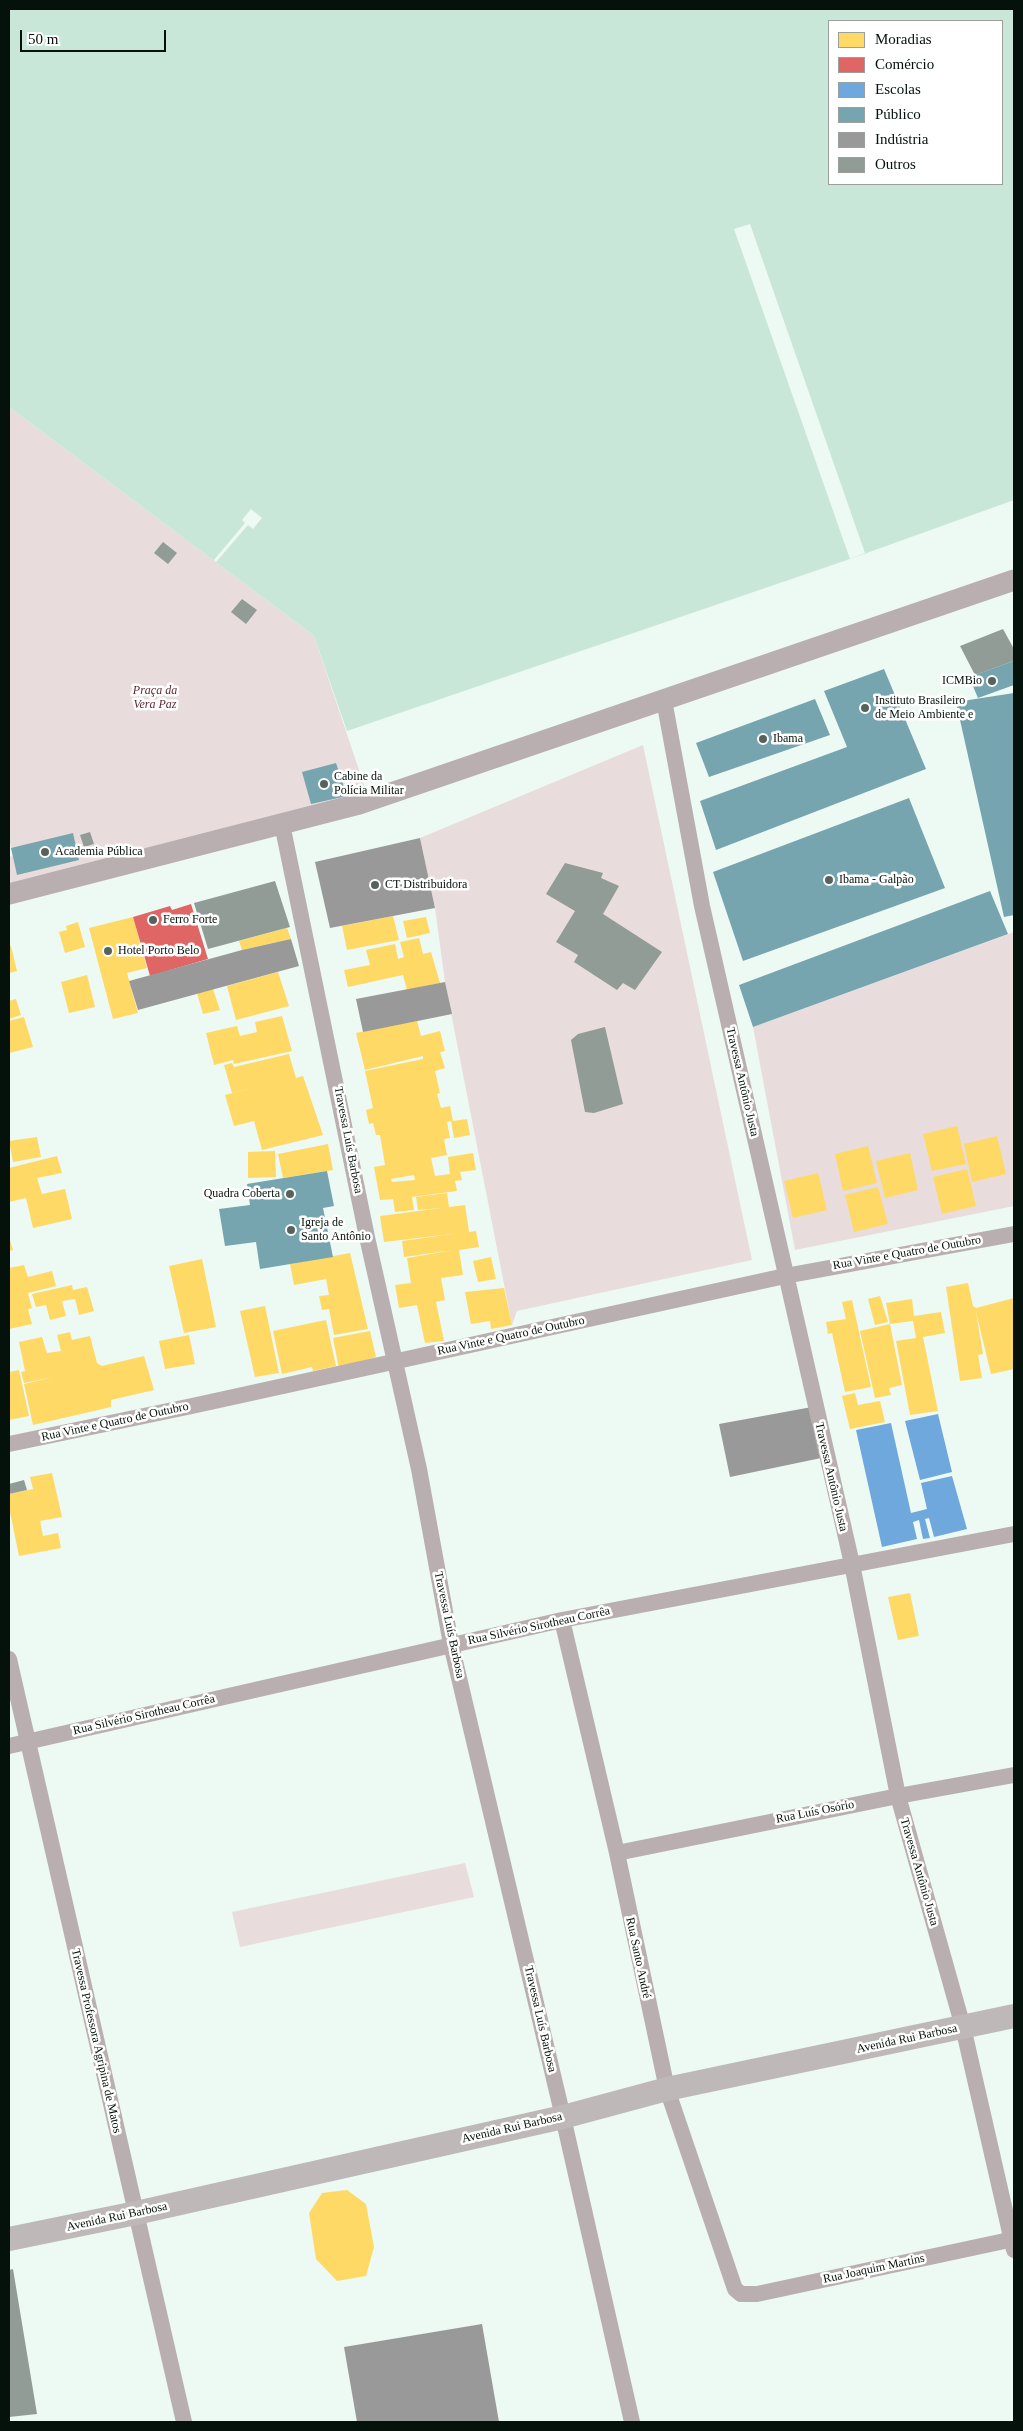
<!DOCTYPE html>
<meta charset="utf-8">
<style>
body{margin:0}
#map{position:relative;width:1023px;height:2431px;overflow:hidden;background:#edf9f3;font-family:Georgia,serif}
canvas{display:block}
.frame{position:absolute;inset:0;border:10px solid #05110b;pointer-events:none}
.legend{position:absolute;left:828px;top:20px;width:175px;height:165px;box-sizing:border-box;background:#fff;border:1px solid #9ba09d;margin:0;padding:6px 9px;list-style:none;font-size:15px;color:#05110b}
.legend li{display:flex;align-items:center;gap:10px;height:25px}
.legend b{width:25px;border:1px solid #9ba09d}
.scale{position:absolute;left:20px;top:30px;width:146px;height:22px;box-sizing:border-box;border:2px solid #05110b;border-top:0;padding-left:6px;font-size:15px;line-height:18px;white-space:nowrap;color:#05110b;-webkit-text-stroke:4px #fff;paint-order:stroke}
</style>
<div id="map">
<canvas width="1023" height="2431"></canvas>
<div class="frame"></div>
<ul class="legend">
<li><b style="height:14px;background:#ffd966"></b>Moradias</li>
<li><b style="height:14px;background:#e06666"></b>Comércio</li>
<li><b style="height:14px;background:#6fa8dc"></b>Escolas</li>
<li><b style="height:14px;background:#76a5af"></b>Público</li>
<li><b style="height:14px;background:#999"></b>Indústria</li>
<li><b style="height:14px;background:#919c97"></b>Outros</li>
</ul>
<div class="scale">50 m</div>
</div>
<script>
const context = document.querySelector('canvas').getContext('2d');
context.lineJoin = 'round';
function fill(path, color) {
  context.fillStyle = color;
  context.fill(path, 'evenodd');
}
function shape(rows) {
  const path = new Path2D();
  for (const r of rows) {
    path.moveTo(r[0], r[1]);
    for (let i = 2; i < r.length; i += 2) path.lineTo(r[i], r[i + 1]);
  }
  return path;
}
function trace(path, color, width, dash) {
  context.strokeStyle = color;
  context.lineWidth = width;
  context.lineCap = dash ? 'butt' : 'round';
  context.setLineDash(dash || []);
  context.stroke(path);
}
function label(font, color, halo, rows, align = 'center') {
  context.font = font + ' Georgia,serif';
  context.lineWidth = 5;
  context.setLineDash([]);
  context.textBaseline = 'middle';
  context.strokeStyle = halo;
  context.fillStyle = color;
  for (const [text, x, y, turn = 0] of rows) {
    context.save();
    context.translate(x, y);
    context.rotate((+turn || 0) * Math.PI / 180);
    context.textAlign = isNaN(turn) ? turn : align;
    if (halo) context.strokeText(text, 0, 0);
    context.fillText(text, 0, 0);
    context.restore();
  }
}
fill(shape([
 [9,407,314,636,367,794,9,887,9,857,13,856,9,838],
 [643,745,752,1260,517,1311,512,1325,445,982,435,908,420,838],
 [1014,932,1014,1206,795,1250,753,1027],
 [465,1863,474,1897,240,1947,232,1912]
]), '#e9dcdc');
fill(shape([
 [9,9,1014,9,1014,500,850,559,347,731,314,636,9,407],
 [829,21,1002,21,1002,184,829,184]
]), '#c9e7d8');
fill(shape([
 [750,224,865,553,850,559,734,229],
 [251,509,262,518,253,529,248,525,216,562,214,560,245,523,242,520]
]), '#edf9f3');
fill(shape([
 [393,916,399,940,347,950,342,926],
 [133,917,147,968,127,973,138,1013,113,1019,89,928],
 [426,917,430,933,407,938,403,921],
 [78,922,85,947,65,953,59,932,67,930,66,926],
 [287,928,291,939,242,950,239,941],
 [419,938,423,954,431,952,440,983,407,990,403,975,348,987,344,970,370,965,366,950,395,944,398,959,404,957,400,942],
 [9,946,11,946,17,971,9,973],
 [278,972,289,1006,236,1020,227,986],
 [87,975,95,1007,69,1013,61,982],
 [213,989,220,1010,203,1014,197,993],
 [16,999,21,1015,9,1019,9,1001],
 [282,1016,292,1051,234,1064,233,1060,214,1065,206,1033,237,1026,240,1036,257,1032,255,1022],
 [24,1017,33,1047,9,1053,9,1021],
 [417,1021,421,1036,440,1031,445,1051,440,1052,445,1068,435,1071,440,1093,437,1094,441,1108,450,1106,453,1121,467,1119,470,1135,454,1138,451,1121,447,1122,450,1138,444,1139,447,1155,431,1158,435,1176,450,1174,448,1157,473,1153,476,1170,460,1172,462,1180,455,1181,457,1191,412,1197,414,1210,395,1212,393,1199,380,1200,374,1167,385,1165,380,1135,376,1135,373,1123,369,1124,366,1110,373,1108,365,1071,423,1059,423,1056,365,1070,356,1033],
 [414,1175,415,1180,392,1182,391,1179],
 [289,1054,296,1078,303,1076,323,1135,262,1150,254,1121,234,1126,225,1095,260,1086,232,1093,224,1065,232,1063,234,1067],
 [957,1126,966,1164,932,1171,923,1134],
 [997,1136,1006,1174,972,1182,964,1144],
 [37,1137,41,1157,13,1162,9,1141],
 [328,1144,333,1170,283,1178,278,1154],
 [868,1146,877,1183,843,1191,835,1154],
 [275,1151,276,1177,248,1178,248,1152],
 [910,1153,918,1190,885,1198,876,1161],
 [57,1156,62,1173,37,1178,42,1194,65,1189,72,1219,33,1228,26,1198,9,1202,9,1168],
 [967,1169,976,1206,942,1214,933,1177],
 [818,1173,827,1210,793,1218,784,1181],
 [878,1187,888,1224,854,1232,845,1195],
 [447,1193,449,1207,465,1205,469,1232,476,1231,479,1247,459,1250,463,1275,441,1278,445,1300,436,1302,444,1341,425,1343,417,1305,399,1308,395,1285,411,1283,407,1258,454,1250,404,1257,402,1241,452,1234,384,1242,380,1216,441,1208,418,1210,416,1197],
 [9,1237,13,1250,9,1251],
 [350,1253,368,1329,334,1335,329,1309,322,1310,319,1296,329,1295,326,1279,294,1285,290,1264],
 [491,1257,496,1279,478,1282,473,1261],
 [202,1259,216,1327,184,1333,169,1266],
 [24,1265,28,1277,52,1271,56,1286,28,1293,32,1308,28,1309,32,1324,9,1329,9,1268],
 [968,1283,973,1306,976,1308,1014,1298,1014,1369,991,1374,976,1312,983,1354,978,1355,982,1378,960,1381,946,1287],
 [72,1285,73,1290,87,1287,94,1311,79,1315,75,1299,62,1301,66,1316,50,1320,46,1305,36,1307,32,1294],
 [504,1288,512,1325,491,1329,490,1321,471,1324,465,1292],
 [880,1296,888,1322,875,1325,868,1299],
 [912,1299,914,1316,941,1312,945,1333,923,1337,938,1411,910,1415,896,1341,916,1338,913,1321,890,1324,902,1385,889,1388,891,1395,875,1398,860,1331,890,1324,886,1303],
 [852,1300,871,1387,845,1392,832,1333,828,1334,826,1322,846,1319,842,1302],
 [265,1306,279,1373,255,1377,240,1311],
 [326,1320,336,1366,313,1371,312,1367,282,1374,273,1331],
 [370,1331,376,1357,339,1369,333,1338],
 [70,1332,72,1340,90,1336,97,1363,102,1366,144,1356,154,1390,111,1400,111,1407,33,1425,24,1384,53,1377,24,1383,21,1372,25,1371,19,1342,42,1337,47,1353,61,1351,57,1335],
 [189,1335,195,1364,165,1369,159,1341],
 [19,1370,29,1416,9,1420,9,1372],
 [855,1393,858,1405,880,1401,885,1422,850,1429,842,1396],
 [52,1473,62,1517,40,1521,43,1536,58,1533,61,1548,19,1556,9,1507,9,1494,33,1489,30,1477],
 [910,1593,919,1636,898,1640,888,1597],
 [347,2190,366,2204,374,2247,366,2276,337,2281,316,2259,309,2213,322,2193]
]), '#ffd966');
fill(shape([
 [191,904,208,959,150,976,133,917,170,906,172,910]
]), '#e06666');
fill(shape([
 [938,1414,952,1472,920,1480,905,1421],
 [891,1423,911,1513,927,1509,921,1483,952,1476,967,1529,934,1537,929,1518,925,1519,930,1538,923,1539,919,1520,913,1522,917,1539,882,1547,856,1430]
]), '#6fa8dc');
fill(shape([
 [1014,661,1014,685,978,698,969,677],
 [884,669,926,769,716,850,700,801,847,747,824,691],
 [1014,693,1014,915,1004,917,956,702],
 [815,699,830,735,709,777,696,743],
 [336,763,347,796,311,804,302,772],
 [909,798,945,888,743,961,713,872],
 [73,833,79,860,17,875,11,848],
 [990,891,1008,934,753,1027,739,985],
 [327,1171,334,1206,323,1208,333,1257,260,1269,256,1242,225,1246,219,1209,250,1205,247,1184]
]), '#76a5af');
fill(shape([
 [420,838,435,908,330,928,315,862],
 [291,939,299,966,138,1010,129,981,242,950],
 [445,982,452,1014,363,1032,356,999],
 [812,1407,826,1457,730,1477,719,1424],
 [482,2324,499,2422,357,2422,344,2347]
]), '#999');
fill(shape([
 [163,542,177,553,168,564,154,553],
 [242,599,257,610,246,624,231,612],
 [1003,629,1014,649,1014,661,975,675,960,646],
 [90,832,94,844,84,847,80,835],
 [565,863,603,873,601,878,619,886,603,914,662,952,635,990,623,983,617,990,574,962,578,955,556,942,575,911,546,894],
 [275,881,290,927,208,949,194,903],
 [605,1027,623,1104,594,1113,585,1112,571,1040,578,1034],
 [24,1480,27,1490,9,1494,9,1484],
 [13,2269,37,2414,9,2417,9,2270]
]), '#919c97');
trace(shape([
 [664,700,702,906,852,1564,898,1796,963,2027,1014,2250],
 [282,824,367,1237,419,1469,451,1644,563,2117,632,2422],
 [9,1444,192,1406,785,1276,1014,1234],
 [562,1620,617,1853,667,2089,735,2289,741,2294,757,2294,1014,2239],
 [9,1659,184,2422],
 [9,1746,562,1620,1014,1534],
 [617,1853,898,1796,1014,1775]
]), '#b9afb0', 16);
trace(shape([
 [9,894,359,804,1014,580]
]), '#b9afb0', 21);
trace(shape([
 [9,2239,136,2213,563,2117,667,2089,1014,2016]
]), '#beb9b8', 24);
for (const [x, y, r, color] of [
 [992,681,5,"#56625c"],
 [865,708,5,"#56625c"],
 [763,739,5,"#56625c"],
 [324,784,5,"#56625c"],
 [45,852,5,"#56625c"],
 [829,880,5,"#56625c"],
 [375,885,5,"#56625c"],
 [153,920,5,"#56625c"],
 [108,951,5,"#56625c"],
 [290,1194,5,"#56625c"],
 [291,1230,5,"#56625c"]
]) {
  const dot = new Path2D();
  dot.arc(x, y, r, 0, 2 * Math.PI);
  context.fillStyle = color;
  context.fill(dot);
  trace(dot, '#fff', 2);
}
label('12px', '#05110b', '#fff', [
 ["ICMBio",982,681,"right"],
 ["Instituto Brasileiro",875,701],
 ["de Meio Ambiente e",875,715],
 ["Ibama",773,739],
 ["Cabine da",334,777],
 ["Polícia Militar",334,791],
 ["Academia Pública",55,852],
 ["Ibama - Galpão",839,880],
 ["CT Distribuidora",385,885],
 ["Ferro Forte",163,920],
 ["Hotel Porto Belo",118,951],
 ["Quadra Coberta",280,1194,"right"],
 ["Igreja de",301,1223],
 ["Santo Antônio",301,1237]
], 'left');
label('italic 12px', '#5e2934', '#fff', [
 ["Praça da",155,691],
 ["Vera Paz",155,705]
]);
label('12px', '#05110b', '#fff', [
 ["Travessa Antônio Justa",742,1082,77],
 ["Travessa Luís Barbosa",348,1140,79],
 ["Rua Vinte e Quatro de Outubro",907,1253,-10],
 ["Rua Vinte e Quatro de Outubro",511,1336,-12],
 ["Rua Vinte e Quatro de Outubro",115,1422,-12],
 ["Travessa Antônio Justa",831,1477,77],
 ["Travessa Luís Barbosa",449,1625,78],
 ["Rua Silvério Sirotheau Corrêa",539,1626,-12],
 ["Rua Silvério Sirotheau Corrêa",144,1715,-13],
 ["Rua Luís Osório",815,1812,-11],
 ["Travessa Antônio Justa",919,1872,74],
 ["Rua Santo André",638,1958,78],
 ["Travessa Luís Barbosa",540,2019,77],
 ["Avenida Rui Barbosa",907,2039,-12],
 ["Travessa Professora Agripina de Matos",96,2041,77],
 ["Avenida Rui Barbosa",512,2128,-13],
 ["Avenida Rui Barbosa",117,2217,-12],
 ["Rua Joaquim Martins",874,2269,-12]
]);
</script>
